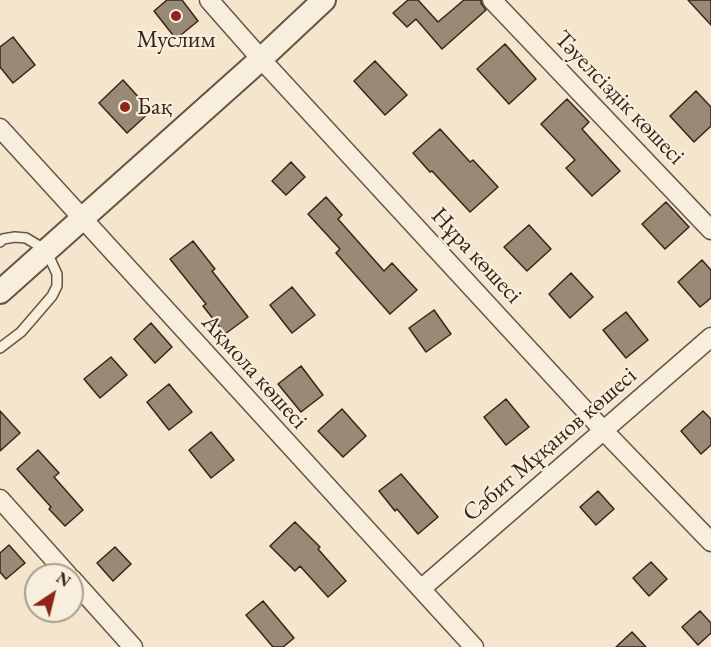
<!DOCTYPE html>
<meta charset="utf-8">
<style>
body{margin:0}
#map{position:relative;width:711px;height:647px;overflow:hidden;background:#f5e5cc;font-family:"EB Garamond",serif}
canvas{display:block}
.north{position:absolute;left:24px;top:563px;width:60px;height:60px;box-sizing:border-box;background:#f8eede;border:2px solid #aa9e8e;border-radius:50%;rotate:35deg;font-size:16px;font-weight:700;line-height:24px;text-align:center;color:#362617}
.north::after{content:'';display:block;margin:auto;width:21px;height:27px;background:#8f2418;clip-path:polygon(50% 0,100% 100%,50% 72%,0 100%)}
</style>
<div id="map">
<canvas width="711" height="647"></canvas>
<div class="north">N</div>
</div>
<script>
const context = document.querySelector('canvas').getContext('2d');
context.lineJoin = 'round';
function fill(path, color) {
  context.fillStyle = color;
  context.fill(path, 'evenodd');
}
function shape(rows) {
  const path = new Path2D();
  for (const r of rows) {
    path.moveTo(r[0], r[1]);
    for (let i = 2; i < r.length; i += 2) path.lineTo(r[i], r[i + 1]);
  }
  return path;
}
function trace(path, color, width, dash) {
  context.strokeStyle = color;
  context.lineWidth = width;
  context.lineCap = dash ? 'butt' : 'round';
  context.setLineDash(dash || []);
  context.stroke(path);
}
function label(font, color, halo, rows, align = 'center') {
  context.font = font + ' "EB Garamond",serif';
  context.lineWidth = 4.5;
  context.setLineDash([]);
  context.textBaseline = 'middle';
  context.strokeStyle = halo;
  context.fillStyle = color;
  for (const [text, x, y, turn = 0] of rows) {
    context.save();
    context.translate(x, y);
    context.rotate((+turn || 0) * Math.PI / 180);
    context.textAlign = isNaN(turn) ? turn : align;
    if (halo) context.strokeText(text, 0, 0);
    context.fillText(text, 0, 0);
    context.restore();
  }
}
const building = shape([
 [167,0,182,0,198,21,176,39,154,11,167,0],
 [408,0,418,0,438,22,464,0,481,0,481,3,486,10,442,49,416,19,407,27,393,13,408,0],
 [688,0,711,0,711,25,688,0],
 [13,37,35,65,13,83,0,67,0,47,13,37],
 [505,44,536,79,509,104,477,69,505,44],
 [375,61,407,95,385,115,354,81,375,61],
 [123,80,151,111,127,133,99,103,123,80],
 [696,91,711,107,711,126,694,142,670,116,696,91],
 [567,99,589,122,582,129,620,171,592,196,566,168,575,160,541,124,567,99],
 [440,129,470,162,473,160,498,187,470,212,432,171,430,172,413,153,440,129],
 [291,162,305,177,286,195,272,181,291,162],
 [326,197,342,215,338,219,384,271,392,263,417,290,390,314,336,253,340,249,308,214,326,197],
 [666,202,689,227,665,249,642,224,666,202],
 [529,225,551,249,527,271,504,247,529,225],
 [193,241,215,269,212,271,248,317,225,334,203,306,206,304,170,259,193,241],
 [702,260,711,270,711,298,700,307,678,282,702,260],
 [571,273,593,297,570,318,549,294,571,273],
 [292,287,315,315,292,333,270,305,292,287],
 [434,310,451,334,426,352,409,328,434,310],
 [626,312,648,340,626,358,603,330,626,312],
 [151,323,172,347,155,363,134,339,151,323],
 [111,357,127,375,100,398,84,379,111,357],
 [301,366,323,395,301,412,278,384,301,366],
 [169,384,192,412,169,430,147,402,169,384],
 [506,399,529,427,506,445,484,417,506,399],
 [342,409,366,436,343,457,318,431,342,409],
 [0,411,20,433,0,451,0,411],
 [703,411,711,419,711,445,701,454,681,431,703,411],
 [211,432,234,460,211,478,189,450,211,432],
 [38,450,59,473,54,477,83,510,65,526,49,509,51,507,17,469,38,450],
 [401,474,438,517,418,534,397,509,395,511,379,491,401,474],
 [598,491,614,509,596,525,580,507,598,491],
 [295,522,320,547,318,549,346,581,328,597,300,566,295,571,270,546,295,522],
 [9,545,25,563,6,579,0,572,0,553,9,545],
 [115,547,131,564,113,581,97,563,115,547],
 [651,562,667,579,649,596,633,578,651,562],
 [263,601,294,638,283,647,273,647,246,615,263,601],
 [700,611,711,623,711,633,698,645,682,627,700,611],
 [632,632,646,647,616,647,632,632]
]);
fill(building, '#998975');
trace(building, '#362617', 1.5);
const service = shape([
 [0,242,3,239,15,237,26,238,46,250,57,274,57,286,52,296,21,332,0,348]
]);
const minor = shape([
 [209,0,261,59,603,430,711,542],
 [492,0,711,230],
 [0,128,474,647],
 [0,499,68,575],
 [72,579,133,647],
 [421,589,711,337]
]);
const tertiary = shape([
 [0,292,261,59,324,0]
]);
trace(service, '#665644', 12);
trace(minor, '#665644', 21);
trace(tertiary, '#665644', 26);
trace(service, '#f8eede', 9);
trace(minor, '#f8eede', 18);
trace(tertiary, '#f8eede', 22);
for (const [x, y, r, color] of [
 [176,16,6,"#8f2418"],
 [125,107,6,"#8f2418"]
]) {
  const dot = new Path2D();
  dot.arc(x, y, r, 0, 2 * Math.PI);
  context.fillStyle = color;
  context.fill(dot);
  trace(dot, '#f8eede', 2);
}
label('24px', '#362617', '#f8eede', [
 ["Муслим",176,40],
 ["Бақ",137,107,"left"]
]);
label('24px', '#362617', '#f8eede', [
 ["Тәуелсіздік көшесі",619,98,46],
 ["Нұра көшесі",476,256,47],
 ["Ақмола көшесі",254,372,48],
 ["Сәбит Мұқанов көшесі",550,445,-41]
]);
</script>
